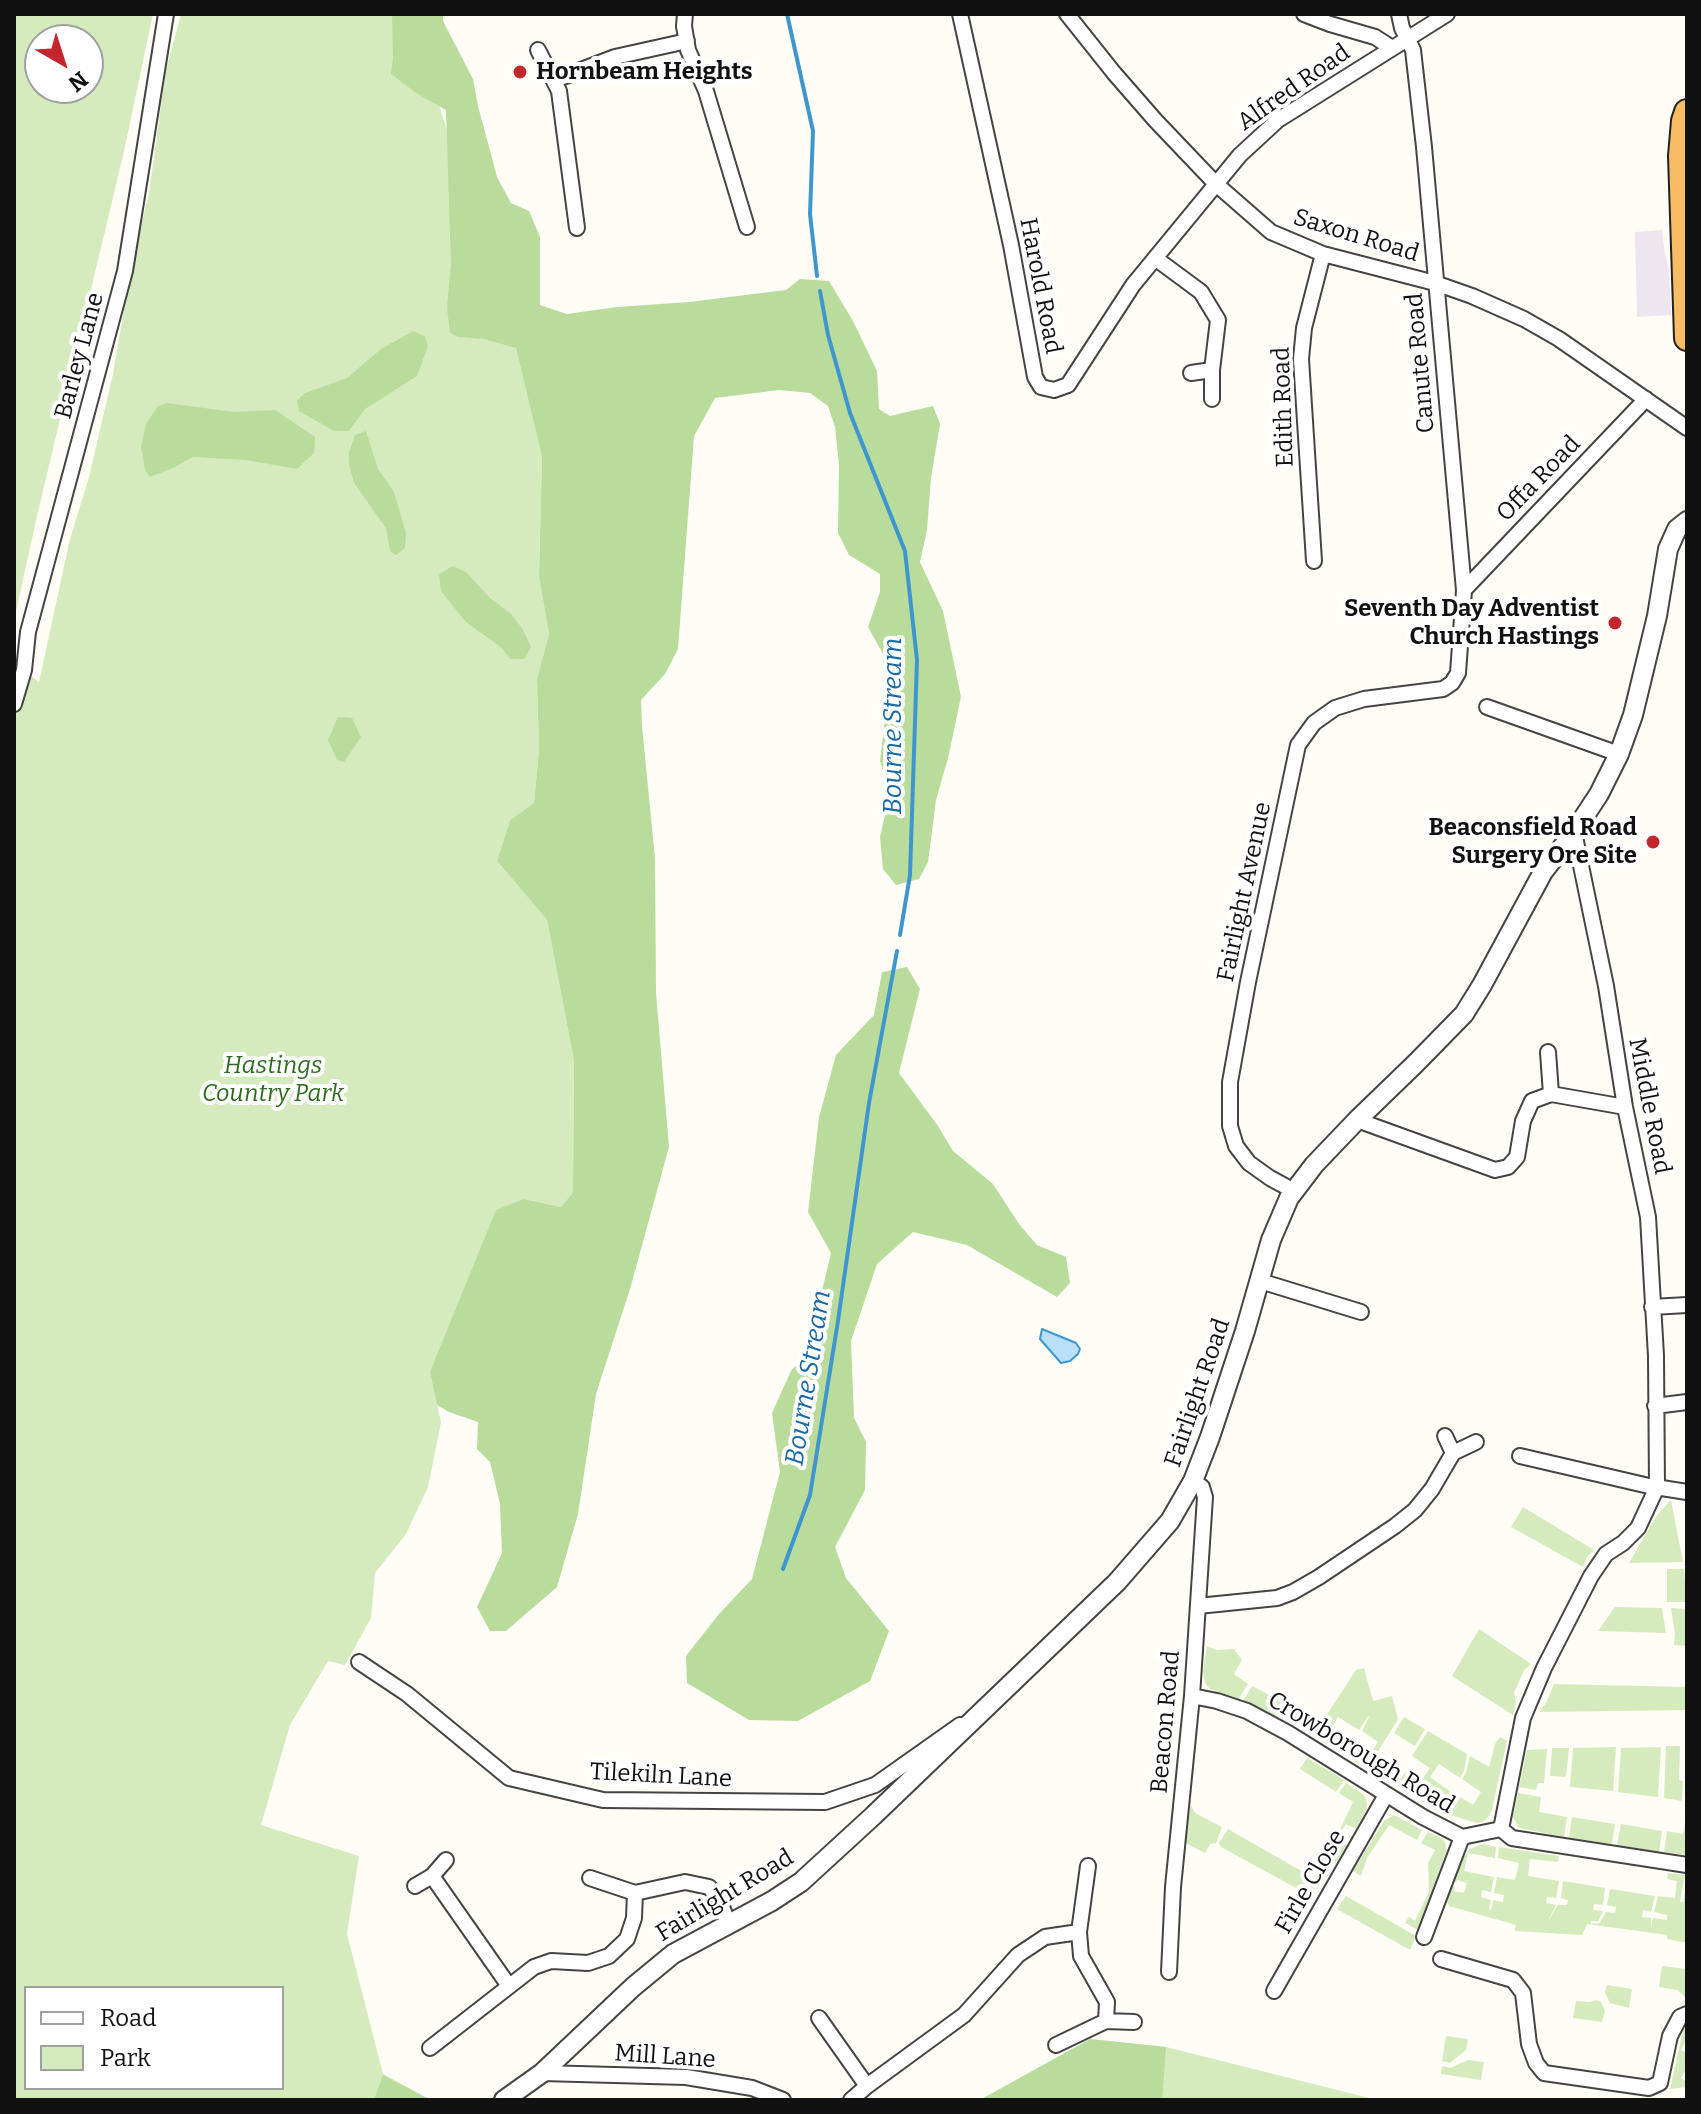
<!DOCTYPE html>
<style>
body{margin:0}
#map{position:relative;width:1701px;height:2114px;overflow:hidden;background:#fffdf5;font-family:Bitter,serif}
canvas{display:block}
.frame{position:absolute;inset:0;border:16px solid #111;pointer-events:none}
.legend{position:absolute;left:24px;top:1986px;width:260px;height:104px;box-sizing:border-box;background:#fff;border:2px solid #a0a0a0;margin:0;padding:10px 14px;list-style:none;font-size:24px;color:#111}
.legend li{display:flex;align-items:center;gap:16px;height:40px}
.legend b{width:40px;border:2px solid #a0a0a0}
.north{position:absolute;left:24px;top:24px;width:80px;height:80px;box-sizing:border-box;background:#fff;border:2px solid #a0a0a0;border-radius:50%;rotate:141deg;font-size:22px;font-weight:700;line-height:32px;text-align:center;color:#111}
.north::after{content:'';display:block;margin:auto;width:28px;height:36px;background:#c4262e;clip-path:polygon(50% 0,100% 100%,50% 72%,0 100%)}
</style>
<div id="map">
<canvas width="1701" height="2114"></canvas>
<div class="frame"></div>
<ul class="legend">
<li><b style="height:10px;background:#fff"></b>Road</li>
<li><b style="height:22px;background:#d5ebbd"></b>Park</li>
</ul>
<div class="north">N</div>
</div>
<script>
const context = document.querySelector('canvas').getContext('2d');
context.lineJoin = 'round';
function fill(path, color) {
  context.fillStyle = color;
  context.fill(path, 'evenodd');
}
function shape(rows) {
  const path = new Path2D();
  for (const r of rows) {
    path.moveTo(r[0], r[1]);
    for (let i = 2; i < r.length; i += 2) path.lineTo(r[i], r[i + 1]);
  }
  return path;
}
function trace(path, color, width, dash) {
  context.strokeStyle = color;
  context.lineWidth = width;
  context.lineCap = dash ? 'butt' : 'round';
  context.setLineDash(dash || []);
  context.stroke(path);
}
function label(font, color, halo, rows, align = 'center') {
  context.font = font + ' Bitter,serif';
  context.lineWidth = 8;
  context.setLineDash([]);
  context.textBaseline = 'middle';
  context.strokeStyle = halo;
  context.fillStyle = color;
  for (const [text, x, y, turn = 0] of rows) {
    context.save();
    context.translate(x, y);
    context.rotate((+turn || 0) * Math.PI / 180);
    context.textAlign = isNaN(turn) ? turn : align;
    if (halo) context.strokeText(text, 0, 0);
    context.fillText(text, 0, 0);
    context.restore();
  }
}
fill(shape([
 [1662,230,1664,249,1669,268,1671,315,1637,317,1635,232]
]), '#eee6ef');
fill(shape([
 [14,14,153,14,124,151,37,516,14,621],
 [40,40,88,40,88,88,40,88],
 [181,14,410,14,516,347,542,457,539,577,549,634,537,679,539,750,534,803,510,820,497,861,547,920,574,1061,573,1192,561,1207,524,1199,430,1372,441,1422,428,1487,406,1534,375,1573,371,1618,345,1665,328,1661,290,1725,261,1825,359,1856,347,1934,383,2074,431,2100,14,2100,14,663,39,682,70,539,89,477,113,374,132,263,149,193,166,70],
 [26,1988,282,1988,282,2088,26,2088],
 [1671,1500,1683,1562,1629,1563,1657,1515],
 [1523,1507,1594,1550,1587,1557,1583,1567,1511,1527],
 [1667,1569,1684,1569,1687,1602,1667,1602],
 [1615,1607,1662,1608,1666,1633,1598,1631],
 [1671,1608,1687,1609,1687,1646,1674,1645,1675,1634],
 [1479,1629,1531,1664,1524,1670,1514,1693,1516,1702,1513,1715,1452,1676],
 [1207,1646,1217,1650,1234,1649,1242,1660,1234,1674,1248,1684,1238,1700,1210,1689,1205,1683,1203,1672],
 [1364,1668,1373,1701,1392,1696,1398,1719,1367,1769,1348,1757,1356,1744,1371,1753,1378,1742,1362,1731,1369,1717,1368,1716,1359,1730,1338,1717,1331,1728,1354,1743,1346,1756,1313,1736,1356,1670],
 [1554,1684,1687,1687,1687,1710,1539,1712,1546,1703],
 [1252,1686,1286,1704,1276,1717,1242,1703],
 [1404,1717,1425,1729,1415,1746,1394,1733],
 [1428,1731,1467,1754,1464,1771,1460,1778,1439,1764,1430,1777,1454,1794,1441,1812,1396,1786,1406,1771,1421,1781,1430,1768,1412,1756],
 [1500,1737,1507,1741,1492,1810,1489,1816,1484,1821,1477,1823,1443,1813,1457,1795,1473,1805,1481,1792,1462,1779,1466,1773,1470,1756,1489,1767,1495,1744],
 [1666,1746,1680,1746,1679,1780,1683,1781,1682,1801,1664,1798],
 [1616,1747,1613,1791,1570,1787,1573,1748],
 [1661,1747,1658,1797,1618,1792,1621,1748],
 [1552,1748,1569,1748,1566,1777,1550,1776],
 [1547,1749,1544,1783,1538,1783,1536,1790,1519,1787,1527,1750],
 [1381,1754,1403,1769,1392,1783,1370,1770],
 [1307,1758,1344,1780,1336,1792,1300,1769],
 [1346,1783,1364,1795,1367,1802,1367,1808,1356,1829,1346,1824,1337,1837,1347,1845,1335,1864,1326,1859,1353,1802,1339,1793],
 [1518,1793,1541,1797,1539,1812,1567,1817,1564,1837,1519,1828,1513,1817],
 [1191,1805,1195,1813,1222,1827,1216,1843,1210,1844,1205,1853,1184,1842],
 [1687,1813,1687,1855,1664,1852,1667,1831,1683,1834],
 [1394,1815,1422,1830,1417,1840,1389,1825,1367,1858,1361,1876,1353,1871,1384,1821],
 [1572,1817,1615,1824,1612,1844,1569,1838],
 [1621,1824,1662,1831,1659,1852,1617,1845],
 [1228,1829,1317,1880,1318,1883,1312,1894,1309,1895,1221,1847,1219,1843],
 [1428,1832,1443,1839,1446,1845,1446,1852,1418,1930,1405,1923,1409,1917,1415,1921,1429,1892,1428,1863,1435,1850,1421,1843],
 [1482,1844,1496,1847,1495,1858,1468,1853,1464,1871,1494,1877,1491,1892,1482,1890,1481,1897,1491,1900,1489,1909,1491,1910,1493,1900,1503,1902,1504,1895,1494,1893,1497,1877,1515,1880,1519,1863,1498,1858,1499,1847,1559,1856,1558,1862,1530,1859,1528,1876,1559,1881,1556,1898,1547,1897,1546,1903,1556,1905,1547,1923,1558,1905,1567,1905,1568,1900,1561,1898,1563,1881,1605,1888,1603,1905,1594,1904,1593,1910,1603,1911,1598,1921,1591,1921,1591,1924,1600,1923,1606,1912,1615,1913,1616,1907,1607,1905,1610,1889,1655,1896,1651,1912,1643,1910,1642,1917,1651,1918,1651,1927,1653,1918,1667,1920,1667,1915,1654,1912,1658,1896,1675,1898,1677,1881,1667,1879,1668,1873,1685,1875,1680,1902,1683,1902,1687,1878,1687,1943,1667,1939,1667,1935,1587,1924,1582,1935,1514,1931,1516,1925,1449,1906,1446,1898,1451,1885,1455,1887,1454,1891,1464,1893,1467,1883,1457,1880,1456,1883,1453,1882,1459,1863,1470,1849],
 [1346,1896,1416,1936,1410,1950,1337,1909],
 [1662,1966,1687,1969,1687,1997,1685,1997,1677,1990,1659,1987],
 [1607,1985,1632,1989,1629,2008,1610,2003,1605,1992],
 [1597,2000,1601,2002,1605,2011,1602,2022,1573,2018,1576,2001,1589,2002],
 [1687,2023,1687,2039,1681,2050,1687,2053,1687,2067,1681,2078,1687,2082,1687,2087,1670,2089,1683,2031],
 [1446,2036,1468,2039,1466,2050,1450,2063,1442,2061],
 [1090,2039,1166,2047,1377,2100,980,2100],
 [1468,2060,1484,2062,1481,2080,1441,2074,1442,2066,1450,2068]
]), '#d5ebbd');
fill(shape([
 [392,14,443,14,443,21,473,79,478,106,497,177,511,203,529,211,540,237,540,305,567,314,617,307,689,302,786,290,800,279,829,281,853,321,877,371,879,409,890,416,933,406,940,424,931,478,927,530,920,562,943,611,961,697,948,758,936,800,928,862,919,879,896,885,883,869,880,837,890,793,880,761,889,687,883,654,868,627,880,592,880,574,849,555,838,533,839,465,835,427,828,406,810,393,779,390,715,398,694,436,678,649,665,674,641,700,642,726,655,858,656,993,669,1147,630,1289,596,1394,578,1514,557,1587,506,1631,490,1631,477,1607,502,1553,500,1504,490,1462,477,1449,478,1422,449,1412,437,1405,430,1372,496,1210,524,1199,561,1207,573,1192,574,1061,547,920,497,861,510,820,534,803,539,750,537,679,549,634,539,577,542,457,516,348,484,339,458,337,450,333,447,308,451,263,446,110,416,93,391,74,393,57],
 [413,331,425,336,428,346,417,376,365,409,349,431,334,431,299,411,297,401,305,393,347,378,381,349],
 [167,403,234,412,275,410,315,437,314,453,297,469,246,460,193,457,173,468,150,477,145,470,141,446,146,424,158,406],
 [366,431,378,469,394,492,406,533,405,548,396,555,390,551,386,528,354,483,349,465,349,452,355,435],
 [452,566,466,572,490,598,511,614,522,628,531,647,524,659,510,659,502,648,466,622,441,591,439,575],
 [338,717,352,718,361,737,344,762,337,760,328,740],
 [907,967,920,989,899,1073,938,1126,953,1151,993,1184,1019,1224,1037,1245,1066,1257,1070,1283,1057,1297,967,1245,913,1232,877,1264,851,1341,854,1418,866,1442,865,1490,835,1547,846,1578,889,1631,870,1681,798,1721,749,1720,687,1683,686,1656,719,1614,752,1579,780,1472,772,1413,791,1371,807,1353,831,1253,808,1212,819,1117,836,1055,874,1015,882,972],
 [1090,2039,1166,2047,1162,2100,980,2100],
 [383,2075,431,2100,374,2100]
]), '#b9dc9c');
const water = shape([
 [1042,1329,1076,1343,1080,1349,1078,1354,1070,1361,1061,1363,1040,1339,1042,1329]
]);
fill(water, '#b9e0f7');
trace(water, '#3f96cf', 2);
trace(shape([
 [787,14,813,131,810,214,817,276],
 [820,291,828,335,850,413,905,551,917,660,910,875,900,935],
 [783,1569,810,1495,838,1321,869,1103,897,951]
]), '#3f96cf', 4);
const minor = shape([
 [685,14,684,26,688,50,706,91,747,227],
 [960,14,1011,245,1035,377,1041,387,1054,390,1068,385,1133,285,1240,155,1278,120,1447,14],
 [1067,14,1114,73,1155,120,1216,184,1271,232,1323,254,1435,283,1472,296,1524,319,1559,339,1687,428],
 [1304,14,1330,24,1375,37,1392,48],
 [538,50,559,91,577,228],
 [555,80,615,57,687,41],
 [1155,258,1201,292,1218,320,1212,370,1212,399],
 [1191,373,1212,370],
 [1314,561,1301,359,1304,328,1323,254],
 [1464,590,1646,399],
 [14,704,24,670,28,632,125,271,166,14],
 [1487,707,1619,754],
 [1548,1052,1551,1094],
 [1357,1120,1495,1170,1508,1167,1517,1157,1523,1121,1532,1101,1551,1094,1625,1107],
 [1294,1191,1270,1178,1249,1163,1236,1146,1230,1126,1230,1082,1248,982,1298,745,1314,723,1335,708,1364,699,1443,689,1452,683,1458,673,1464,590,1424,147,1413,50,1402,28,1399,14],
 [1260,1281,1361,1312],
 [1652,1307,1687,1305],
 [1655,1406,1687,1402],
 [1453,1453,1476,1442],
 [1520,1456,1649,1486,1687,1492],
 [1198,1606,1277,1598,1293,1592,1319,1577,1395,1526,1415,1510,1432,1489,1453,1453,1445,1436],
 [359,1662,407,1694,509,1778,603,1800,825,1802,875,1785,960,1725],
 [1192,1696,1217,1701,1247,1711,1288,1733,1423,1817,1462,1837],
 [1501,1829,1523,1718,1544,1668,1591,1576,1606,1554,1623,1543,1638,1528,1657,1487,1656,1356,1648,1217,1625,1107,1606,986,1574,832],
 [1501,1829,1512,1838,1687,1865],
 [446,1860,432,1876,509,1986],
 [1088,1866,1079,1932,1081,1956,1107,2002,1106,2021],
 [590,1878,635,1893,685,1882,709,1887,719,1898,728,1923],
 [415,1886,432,1876],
 [1424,1937,1462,1837,1501,1829],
 [1441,1959,1513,1980,1523,1993,1529,2044,1536,2063,1544,2073,1649,2088,1660,2083,1670,2036,1680,2017,1687,2014],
 [1169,1972,1173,1887,1192,1696,1205,1497,1202,1487,1193,1481],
 [1274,1991,1386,1795],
 [819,2018,867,2086],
 [1056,2045,1106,2021,1134,2022],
 [430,2048,534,1967,551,1961,588,1963,609,1956,627,1939,634,1918,635,1893],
 [542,2073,686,2077,752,2088,783,2100],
 [851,2100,867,2086,964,2015,1018,1955,1045,1937,1079,1932]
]);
const tertiary = shape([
 [504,2100,542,2073,633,1987,673,1954,772,1901,801,1882,873,1816,1117,1582,1170,1521,1193,1481,1210,1437,1245,1331,1271,1240,1289,1198,1314,1165,1357,1120,1416,1063,1464,1014,1482,985,1543,872,1574,832,1599,794,1619,754,1633,715,1657,616,1668,549,1677,529,1687,521]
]);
const trunk = shape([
 [1687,112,1684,121,1681,156,1687,338]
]);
trace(minor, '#444', 18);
trace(tertiary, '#444', 22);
trace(trunk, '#222', 28);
trace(minor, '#fff', 14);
trace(tertiary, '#fff', 18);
trace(trunk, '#f7bc64', 24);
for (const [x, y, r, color] of [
 [520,72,8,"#c4262e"],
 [1615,623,8,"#c4262e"],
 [1653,842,8,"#c4262e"]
]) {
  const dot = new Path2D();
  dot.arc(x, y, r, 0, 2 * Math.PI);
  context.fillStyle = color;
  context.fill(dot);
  trace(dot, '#fff', 3);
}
label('bold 24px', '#111', '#fff', [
 ["Hornbeam Heights",536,72,"left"],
 ["Seventh Day Adventist",1599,609],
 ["Church Hastings",1599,637],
 ["Beaconsfield Road",1637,828],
 ["Surgery Ore Site",1637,856]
], 'right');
label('24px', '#111', '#fff', [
 ["Alfred Road",1294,88,-35],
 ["Saxon Road",1356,236,17],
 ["Harold Road",1040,286,79],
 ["Barley Lane",80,356,-75],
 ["Canute Road",1421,363,-95],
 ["Edith Road",1284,407,-92],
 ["Offa Road",1539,479,-46],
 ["Fairlight Avenue",1245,892,-78],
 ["Middle Road",1649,1106,79],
 ["Fairlight Road",1198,1393,-71],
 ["Beacon Road",1166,1722,-85],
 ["Crowborough Road",1361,1753,31],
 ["Tilekiln Lane",661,1776,3],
 ["Firle Close",1311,1882,-60],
 ["Fairlight Road",725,1896,-31],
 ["Mill Lane",665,2057,4]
]);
label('italic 24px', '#2f6b1f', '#fff', [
 ["Hastings",273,1066],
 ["Country Park",273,1094]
]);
label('italic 26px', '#1768a6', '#fff', [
 ["Bourne Stream",894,726,-90],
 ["Bourne Stream",809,1378,-81]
]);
</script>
